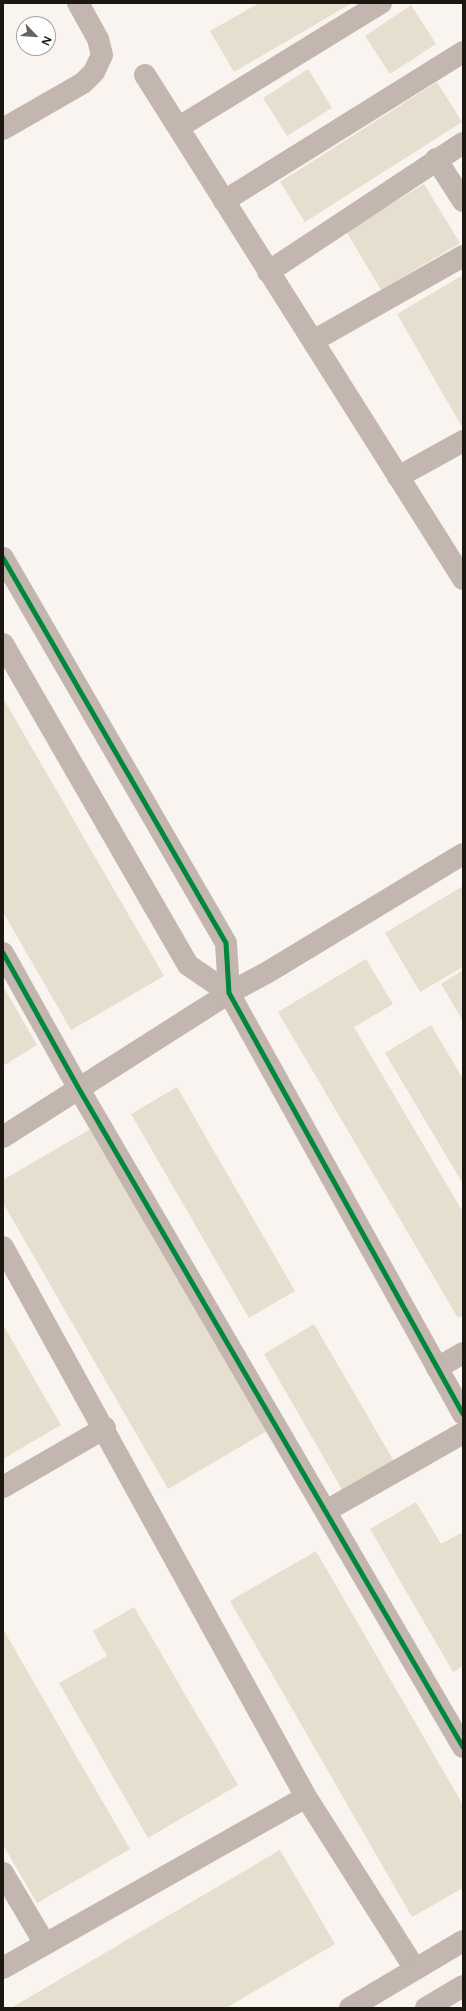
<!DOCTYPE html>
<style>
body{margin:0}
#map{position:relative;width:466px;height:2011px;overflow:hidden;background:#f9f4ef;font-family:"Varela Round",sans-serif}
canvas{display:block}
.frame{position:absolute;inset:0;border:4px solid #1b1711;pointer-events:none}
.north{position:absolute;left:16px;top:16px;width:40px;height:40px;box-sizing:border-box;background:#fff;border:1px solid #a4a2a0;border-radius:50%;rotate:115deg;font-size:11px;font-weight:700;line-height:16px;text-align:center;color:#1b1711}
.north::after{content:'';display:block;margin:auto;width:14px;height:18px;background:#69645f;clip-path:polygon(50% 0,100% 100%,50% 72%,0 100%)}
</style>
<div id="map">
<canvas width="466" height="2011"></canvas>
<div class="frame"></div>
<div class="north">N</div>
</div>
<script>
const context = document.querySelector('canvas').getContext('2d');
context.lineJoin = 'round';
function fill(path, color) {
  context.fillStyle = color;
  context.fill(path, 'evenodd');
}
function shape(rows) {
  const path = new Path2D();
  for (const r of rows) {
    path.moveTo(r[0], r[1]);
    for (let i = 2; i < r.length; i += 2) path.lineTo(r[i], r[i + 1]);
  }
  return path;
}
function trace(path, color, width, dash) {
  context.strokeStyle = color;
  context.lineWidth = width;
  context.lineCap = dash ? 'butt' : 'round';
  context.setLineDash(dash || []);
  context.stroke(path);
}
fill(shape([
 [259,3,352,3,234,72,210,31],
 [411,5,436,44,390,74,365,36],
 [308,69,332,108,287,136,263,98],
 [437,82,462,122,305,222,280,182],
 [424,184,460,243,381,290,346,231],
 [463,275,463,426,462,427,397,314],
 [3,698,164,976,71,1030,3,912],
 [463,886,463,967,420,992,385,933],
 [366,959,393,1004,354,1027,463,1212,463,1315,458,1318,278,1012],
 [463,970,463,1021,441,984],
 [3,986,37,1045,3,1066],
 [431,1025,463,1079,463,1184,385,1053],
 [177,1087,295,1291,249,1318,131,1114],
 [92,1128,267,1431,168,1489,3,1203,3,1180],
 [314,1324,395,1463,344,1493,264,1354],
 [3,1325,61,1425,3,1459],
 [416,1502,441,1544,461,1533,463,1536,463,1666,453,1672,370,1529],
 [316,1551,463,1805,463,1888,412,1917,230,1601],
 [134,1607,238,1785,148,1838,59,1683,107,1656,93,1631],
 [3,1629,130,1849,37,1903,3,1845],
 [280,1850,335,1944,226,2008,11,2008]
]), '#e6dfd0');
trace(shape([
 [145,75,463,579],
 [179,127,381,3],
 [3,129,83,83,94,72,102,55,98,39,78,3],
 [436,159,463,201],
 [224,201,463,52],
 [268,272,463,143],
 [313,341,463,256],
 [398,477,463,441],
 [3,953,79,1089,463,1747],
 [3,1137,229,993,268,972,463,854],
 [3,1247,306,1797,415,1969],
 [437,1368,463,1353],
 [3,1487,105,1428],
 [326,1511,463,1433],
 [3,1873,45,1944],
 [3,1968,306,1797]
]), '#c3b6ae', 22);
trace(shape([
 [3,558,226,943,229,993,463,1414],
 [3,644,188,965,229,993],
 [350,2008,463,1941],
 [426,2008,463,1986]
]), '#c3b6ae', 22);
trace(shape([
 [3,558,226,943,229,993,463,1414],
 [3,953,79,1089,463,1747]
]), '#00873e', 5);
</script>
